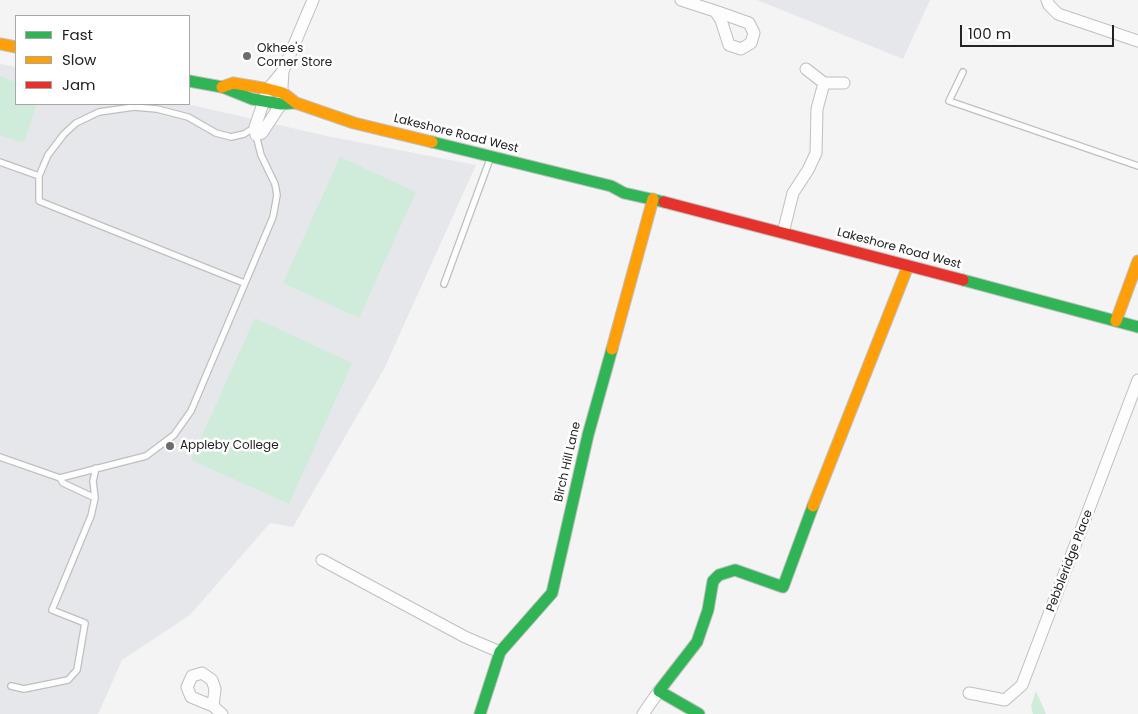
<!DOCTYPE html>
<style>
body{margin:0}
#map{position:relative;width:1138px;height:714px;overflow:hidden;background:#f4f4f4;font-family:Poppins,sans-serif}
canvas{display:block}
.legend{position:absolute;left:15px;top:15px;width:175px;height:90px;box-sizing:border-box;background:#fff;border:1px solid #a7a7a7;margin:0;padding:6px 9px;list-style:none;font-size:15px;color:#232323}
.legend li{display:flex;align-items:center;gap:10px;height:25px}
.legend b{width:25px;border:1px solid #a7a7a7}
.scale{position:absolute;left:960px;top:25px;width:154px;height:22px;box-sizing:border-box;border:2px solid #232323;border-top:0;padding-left:6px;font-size:15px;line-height:18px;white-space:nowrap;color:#232323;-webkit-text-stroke:4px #fff;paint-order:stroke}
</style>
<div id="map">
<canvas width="1138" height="714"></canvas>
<ul class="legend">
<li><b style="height:6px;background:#30b455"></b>Fast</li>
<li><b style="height:6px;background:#ff9f0a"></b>Slow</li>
<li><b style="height:6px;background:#e5322d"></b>Jam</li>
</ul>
<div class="scale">100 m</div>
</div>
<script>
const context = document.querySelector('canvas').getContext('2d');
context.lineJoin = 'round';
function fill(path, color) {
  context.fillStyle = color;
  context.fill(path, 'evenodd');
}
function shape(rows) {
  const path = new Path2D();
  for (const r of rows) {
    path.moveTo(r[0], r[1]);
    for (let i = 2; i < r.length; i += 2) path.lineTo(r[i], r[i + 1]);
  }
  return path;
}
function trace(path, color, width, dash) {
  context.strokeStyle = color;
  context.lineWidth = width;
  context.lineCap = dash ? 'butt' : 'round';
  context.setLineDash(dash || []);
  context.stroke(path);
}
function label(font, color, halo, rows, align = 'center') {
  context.font = font + ' Poppins,sans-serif';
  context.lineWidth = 5;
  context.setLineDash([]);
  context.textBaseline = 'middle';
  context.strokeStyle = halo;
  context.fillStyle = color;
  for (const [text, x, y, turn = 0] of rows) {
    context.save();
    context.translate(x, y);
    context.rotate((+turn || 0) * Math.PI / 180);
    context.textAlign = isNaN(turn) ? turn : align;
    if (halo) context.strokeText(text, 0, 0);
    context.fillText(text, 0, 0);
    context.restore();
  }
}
fill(shape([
 [757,0,930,0,903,59],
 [0,64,16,67,16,104,187,104,327,136,476,165,384,369,293,527,270,523,190,615,122,660,98,714,0,714]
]), '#e5e7eb');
fill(shape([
 [0,76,16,82,16,104,37,104,25,140,20,142,0,135],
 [340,157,416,192,359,318,283,283],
 [255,318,352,363,289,504,191,460],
 [1036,691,1046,714,1033,714,1031,706]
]), '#cfecdb');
const lane = shape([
 [963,72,949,101,1138,166],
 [0,162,39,176],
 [244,283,39,201,39,176,48,155,64,134,76,123,99,112,134,107,157,109,188,117,216,133,231,137,244,134,255,127],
 [444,284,490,159],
 [0,457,60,478,146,456,174,435,191,411,273,217,277,195,275,184,261,155,256,135],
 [60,478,63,483,95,498],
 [11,686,24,689,68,680,77,670,85,623,52,610,91,516,95,498,93,481,96,468]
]);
const street = shape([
 [681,0,715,11],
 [1047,0,1049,5,1058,14,1138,41],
 [715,11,749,23,754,33,751,43,741,49,729,45,721,20,715,11],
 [806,69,824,83,844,83],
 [283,71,281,104,262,133,256,135,255,127,268,89,283,71,313,0],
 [783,233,793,193,808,170,816,153,817,109,824,83],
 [322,560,465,637,500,652],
 [969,693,1005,700,1022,685,1138,380],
 [213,706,215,689,212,680,202,673,192,676,187,687,191,697,213,706,222,714],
 [643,714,659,691]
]);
const fast = shape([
 [189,81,222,87,252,99,281,104,294,103],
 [432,142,611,186,624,193,664,202],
 [963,280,1138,327],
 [480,714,500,652,552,593,588,435,612,349],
 [699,714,659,691,697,642,708,610,713,581,719,575,735,570,783,587,813,506]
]);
const slow = shape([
 [0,44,16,47],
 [222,87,233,83,268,89,283,93,296,103,354,123,432,142],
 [1116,321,1138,261],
 [612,349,653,199],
 [813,506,908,266]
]);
const jam = shape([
 [664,202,963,280]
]);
trace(lane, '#bfbfbf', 8);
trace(street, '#bfbfbf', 13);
trace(fast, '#bfbfbf', 13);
trace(slow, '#bfbfbf', 13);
trace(jam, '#bfbfbf', 13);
trace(lane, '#fdfdfd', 5.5);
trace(street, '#fdfdfd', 11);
trace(fast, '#30b455', 11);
trace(slow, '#ff9f0a', 11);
trace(jam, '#e5322d', 11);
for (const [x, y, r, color] of [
 [247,56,5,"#6c6c6c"],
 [170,446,5,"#6c6c6c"]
]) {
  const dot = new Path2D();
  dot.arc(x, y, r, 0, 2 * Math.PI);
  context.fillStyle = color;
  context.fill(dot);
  trace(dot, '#fff', 2);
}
label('12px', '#232323', '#fff', [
 ["Okhee's",257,49],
 ["Corner Store",257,63],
 ["Appleby College",180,446]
], 'left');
label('12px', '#232323', '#fff', [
 ["Lakeshore Road West",456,134,14],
 ["Lakeshore Road West",899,249,15],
 ["Birch Hill Lane",568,462,-77],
 ["Pebbleridge Place",1070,561,-69]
]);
</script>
